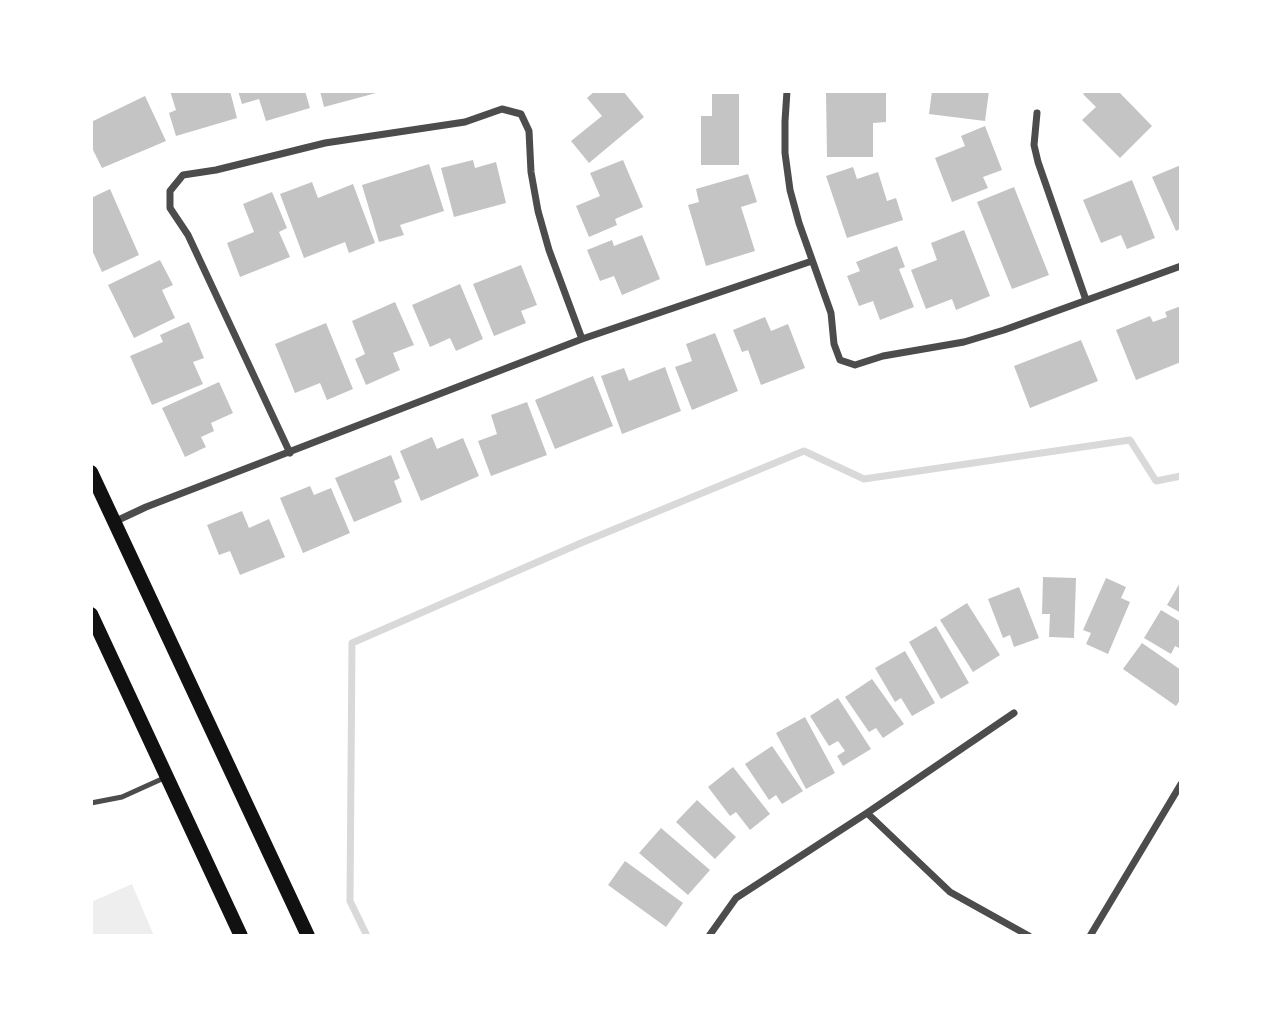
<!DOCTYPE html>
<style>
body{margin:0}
#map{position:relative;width:1272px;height:1027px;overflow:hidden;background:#fff;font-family:"Fira Sans Condensed",sans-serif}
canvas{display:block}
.frame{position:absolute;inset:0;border:93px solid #fff;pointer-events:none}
</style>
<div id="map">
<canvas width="1272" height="1027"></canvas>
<div class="frame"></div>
</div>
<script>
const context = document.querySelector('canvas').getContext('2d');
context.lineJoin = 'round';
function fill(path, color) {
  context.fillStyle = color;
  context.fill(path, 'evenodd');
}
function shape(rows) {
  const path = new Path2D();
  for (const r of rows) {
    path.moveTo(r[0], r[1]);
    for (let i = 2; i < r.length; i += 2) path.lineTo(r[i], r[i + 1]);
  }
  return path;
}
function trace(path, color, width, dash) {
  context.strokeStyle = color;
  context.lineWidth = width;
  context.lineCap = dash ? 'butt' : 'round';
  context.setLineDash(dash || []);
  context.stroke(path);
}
fill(shape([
 [132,884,154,936,91,936,91,902]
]), '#eee');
trace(shape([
 [367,936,350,901,352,643,581,543,804,451,864,479,1130,440,1156,481,1181,476]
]), '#d9d9d9', 7);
fill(shape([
 [170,91,230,91,237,118,176,136,169,113,176,110],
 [238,91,305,91,310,108,266,121,259,99,242,104],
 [320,91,380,91,380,92,324,107],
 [595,91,623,91,644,117,589,163,571,141,602,116,587,98],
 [932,91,989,91,985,121,929,114],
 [1086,91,1118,91,1152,126,1120,158,1082,120,1096,107,1083,94],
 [826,92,886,92,886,122,873,123,873,157,827,157],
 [712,94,739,94,739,165,701,165,701,116,712,116],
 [145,96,166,141,102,168,91,146,91,122],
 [985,126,1002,170,983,177,988,188,952,202,935,158,965,146,961,136],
 [473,160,475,168,496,162,506,203,454,217,441,168],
 [623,160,643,207,615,219,617,225,589,237,576,206,600,196,590,173],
 [429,164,444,211,400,225,404,235,379,242,362,185],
 [1181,165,1181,228,1176,231,1152,177],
 [853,167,857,179,878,172,887,201,896,198,903,220,847,238,826,176],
 [748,174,757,202,741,207,755,251,706,266,688,205,699,202,696,189],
 [1132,180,1155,238,1127,249,1121,235,1101,243,1083,200],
 [312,182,318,198,353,184,375,243,349,253,345,242,304,258,280,194],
 [1014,187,1049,275,1012,289,977,202],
 [110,189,139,255,102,272,91,248,91,198],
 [272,192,287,228,279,232,290,257,240,277,227,243,254,232,243,204],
 [964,230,990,296,956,310,952,299,926,309,911,270,937,260,931,243],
 [642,235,660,279,622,295,614,276,600,281,587,250,612,240,614,246],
 [897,246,905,267,899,269,914,307,880,320,873,301,859,306,847,276,860,271,856,262],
 [160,260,173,285,162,290,175,318,134,338,108,285],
 [521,265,537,305,521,311,526,323,494,336,473,284],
 [460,284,483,339,456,351,450,338,430,347,412,305],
 [395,302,414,345,393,353,400,370,366,385,355,359,365,354,352,321],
 [1181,306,1181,362,1136,380,1116,330,1150,316,1153,322,1167,317,1165,312],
 [765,317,771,331,788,324,805,368,761,385,748,350,742,352,733,330],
 [189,322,204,358,193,362,203,384,152,405,130,356,163,342,160,335],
 [326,323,353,389,327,400,320,383,295,393,275,344],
 [715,333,738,391,692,410,675,367,692,361,686,344],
 [1081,340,1098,381,1030,408,1014,366],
 [665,367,681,411,622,434,601,376,624,368,629,381],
 [593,376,613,426,555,449,535,400],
 [219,382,233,413,211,423,214,431,201,437,206,447,185,457,162,408],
 [527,402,547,455,491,476,478,441,497,434,491,415],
 [432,437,437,449,463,438,479,476,421,501,400,451],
 [391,455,400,478,394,481,402,502,354,522,335,478],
 [310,486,314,495,331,488,350,533,303,553,280,498],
 [242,511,249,528,269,519,285,557,240,575,230,551,219,555,207,525],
 [1043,577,1076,578,1074,638,1049,637,1050,614,1042,614],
 [1106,578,1126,587,1121,598,1130,602,1108,654,1086,644,1091,633,1083,630],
 [1181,581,1181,613,1167,605],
 [1019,587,1039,638,1014,647,1010,635,1003,638,988,599],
 [967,603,1000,655,973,672,940,620],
 [1161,610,1181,622,1181,649,1175,646,1171,654,1144,638],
 [936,626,969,683,941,699,909,642],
 [1142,643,1181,670,1181,699,1176,706,1123,669],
 [905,651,935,703,912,716,901,698,895,702,875,668],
 [872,679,904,724,883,738,876,728,869,732,845,697],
 [838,698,871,749,843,766,837,756,845,751,838,741,829,746,810,716],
 [805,717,835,773,806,789,776,733],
 [772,746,803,791,782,804,776,795,769,800,745,764],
 [733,767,770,814,750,830,736,812,730,816,708,787],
 [697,800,736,837,715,859,676,822],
 [661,828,710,870,688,895,639,853],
 [625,861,683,903,666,927,608,885]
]), '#c4c4c4');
trace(shape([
 [91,803,122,797,164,778]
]), '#4c4c4c', 5);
trace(shape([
 [787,91,785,121,785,153,790,190,799,223,831,313,834,344,840,360,855,365,883,356,964,342,1004,330,1181,266],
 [1037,113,1034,145,1038,162,1086,300],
 [290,453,188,235,170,208,170,191,183,175,216,170,325,143,465,122,502,109,521,114,529,131,531,172,538,211,549,250,582,339],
 [114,522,146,507,582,339,812,261],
 [867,813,950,892,1029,936],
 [709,936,736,898,867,813,1014,713],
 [1090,936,1181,784]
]), '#4c4c4c', 7);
trace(shape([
 [91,472,308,936],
 [91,614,241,936]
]), '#111', 14);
</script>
